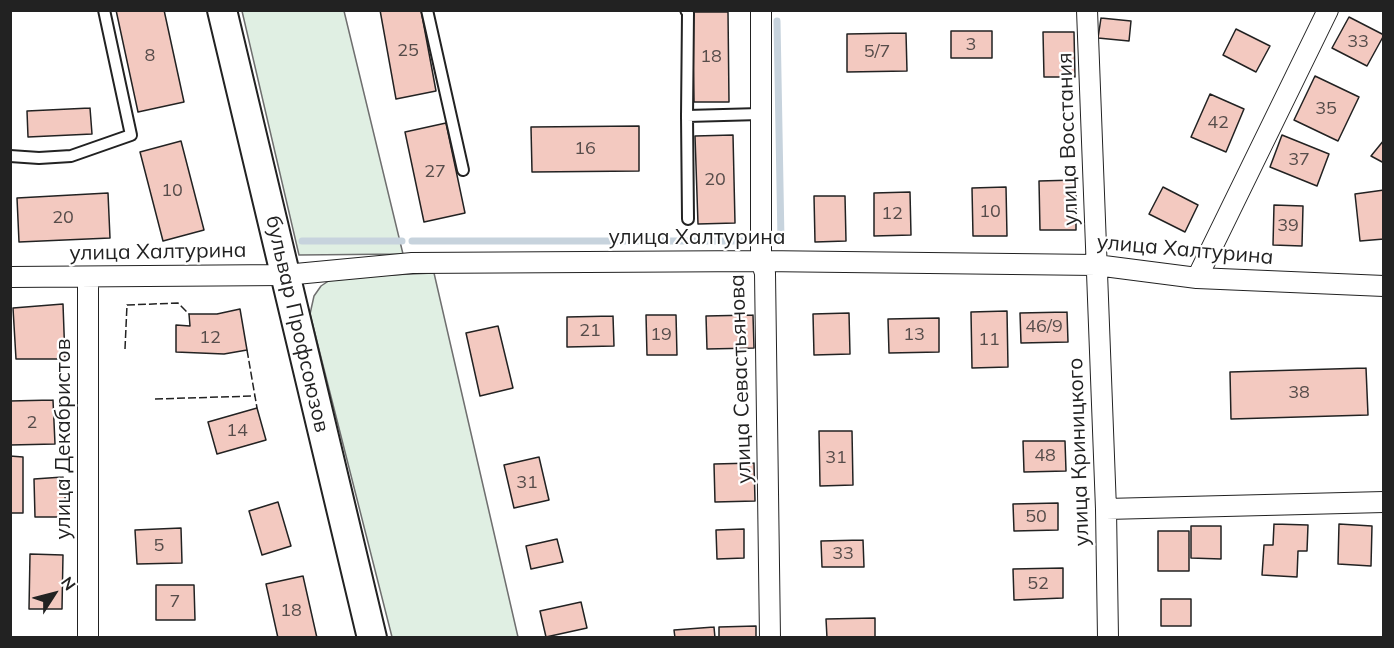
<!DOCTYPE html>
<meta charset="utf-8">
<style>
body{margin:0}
#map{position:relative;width:1394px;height:648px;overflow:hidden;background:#fff;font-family:Mulish,sans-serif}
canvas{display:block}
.frame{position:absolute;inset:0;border:12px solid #222;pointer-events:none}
.north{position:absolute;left:24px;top:564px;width:60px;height:60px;-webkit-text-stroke:4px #fff;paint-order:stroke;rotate:54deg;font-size:16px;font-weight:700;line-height:24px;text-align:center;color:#222}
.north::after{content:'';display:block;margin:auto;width:21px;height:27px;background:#222;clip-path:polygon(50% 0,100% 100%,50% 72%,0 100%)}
</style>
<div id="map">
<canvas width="1394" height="648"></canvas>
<div class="frame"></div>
<div class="north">N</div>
</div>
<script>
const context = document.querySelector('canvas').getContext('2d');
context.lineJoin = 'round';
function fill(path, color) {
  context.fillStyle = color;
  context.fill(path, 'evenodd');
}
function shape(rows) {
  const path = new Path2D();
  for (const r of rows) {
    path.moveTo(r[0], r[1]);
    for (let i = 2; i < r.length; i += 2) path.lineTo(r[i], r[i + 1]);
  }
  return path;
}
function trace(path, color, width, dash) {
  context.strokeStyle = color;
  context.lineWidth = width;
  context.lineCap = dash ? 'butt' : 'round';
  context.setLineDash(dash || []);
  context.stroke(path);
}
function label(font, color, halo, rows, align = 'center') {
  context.font = font + ' Mulish,sans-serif';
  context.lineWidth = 4.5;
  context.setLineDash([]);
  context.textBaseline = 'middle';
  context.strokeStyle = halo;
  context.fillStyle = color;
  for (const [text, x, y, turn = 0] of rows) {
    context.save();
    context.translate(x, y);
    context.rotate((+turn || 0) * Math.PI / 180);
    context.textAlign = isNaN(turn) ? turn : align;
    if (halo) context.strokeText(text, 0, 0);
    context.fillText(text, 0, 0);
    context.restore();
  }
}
const green = shape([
 [242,11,344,11,403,254,299,255,242,11],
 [434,273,518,637,392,637,310,314,314,296,321,286,330,280,343,277,434,273]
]);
fill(green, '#e0efe3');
trace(green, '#6f6f6f', 1.5);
trace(shape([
 [302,241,402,241],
 [412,241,751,241],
 [773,241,781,241,777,21]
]), '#c7d3dd', 7);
const building = shape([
 [116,10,164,10,184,102,138,112,116,10],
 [380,10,421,10,436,91,396,99,380,10],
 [692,12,728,12,729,102,694,102,692,12],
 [1349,17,1384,35,1367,66,1332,48,1349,17],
 [1101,18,1131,21,1129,41,1098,38,1101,18],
 [1236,29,1270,46,1256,72,1223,55,1236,29],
 [951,31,992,31,992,58,951,58,951,31],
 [1043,32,1074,32,1075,77,1044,77,1043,32],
 [906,33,907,71,847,72,847,34,906,33],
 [1315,76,1359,97,1338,141,1294,120,1315,76],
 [1210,94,1244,109,1226,152,1191,137,1210,94],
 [90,108,92,134,28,137,27,111,90,108],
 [446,123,465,213,424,222,405,132,446,123],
 [639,126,639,171,532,172,531,127,639,126],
 [733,135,735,223,698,224,695,136,733,135],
 [1282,135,1329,154,1317,186,1270,167,1282,135],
 [1384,140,1384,163,1371,156,1384,140],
 [181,141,204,230,163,241,140,152,181,141],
 [1076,180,1076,230,1040,230,1039,181,1076,180],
 [1006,187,1007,236,973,236,972,188,1006,187],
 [1163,187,1198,205,1185,232,1149,214,1163,187],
 [1384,190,1384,239,1360,241,1355,194,1384,190],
 [910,192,911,235,874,236,874,193,910,192],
 [108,193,110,238,19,242,17,198,108,193],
 [814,196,845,196,846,241,815,242,814,196],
 [1274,205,1303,206,1302,246,1273,245,1274,205],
 [63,304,65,359,16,359,13,308,63,304],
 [240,309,247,350,224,354,176,352,176,325,190,326,189,314,217,314,240,309],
 [1007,311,1008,367,972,368,971,312,1007,311],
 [1067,312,1068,342,1021,343,1020,313,1067,312],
 [849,313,850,354,814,355,813,314,849,313],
 [646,315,676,315,677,355,647,355,646,315],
 [753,315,754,348,707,349,706,316,753,315],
 [613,316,614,346,567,347,567,317,613,316],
 [939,318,939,352,889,353,888,319,939,318],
 [498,326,513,388,480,396,466,333,498,326],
 [1366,368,1368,415,1231,419,1230,372,1366,368],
 [53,400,55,444,10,445,10,401,53,400],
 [257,408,266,440,217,454,208,422,257,408],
 [819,431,852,431,853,485,820,486,819,431],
 [1023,441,1065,441,1066,471,1024,472,1023,441],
 [10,456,23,457,23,513,10,513,10,456],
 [539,457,549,500,514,508,504,465,539,457],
 [754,463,755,501,715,502,714,464,754,463],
 [63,477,67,517,35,517,34,479,63,477],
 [278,502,291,546,262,555,249,511,278,502],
 [1058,503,1058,530,1014,531,1013,504,1058,503],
 [1274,524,1308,525,1307,551,1298,551,1297,577,1262,575,1264,545,1273,545,1274,524],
 [1339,524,1372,526,1371,566,1338,564,1339,524],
 [1191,526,1221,526,1221,559,1191,558,1191,526],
 [181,528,182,563,137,564,135,530,181,528],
 [744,529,744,558,717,559,716,530,744,529],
 [1158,531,1189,531,1189,571,1158,571,1158,531],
 [557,539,563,562,531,569,526,546,557,539],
 [863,540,864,567,822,567,821,541,863,540],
 [30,554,63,555,62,609,29,609,30,554],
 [1063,568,1063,598,1014,600,1013,569,1063,568],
 [303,576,317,638,278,638,266,584,303,576],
 [156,585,194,585,195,620,156,620,156,585],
 [1161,599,1191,599,1191,626,1161,626,1161,599],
 [581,602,587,628,546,637,540,611,581,602],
 [875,618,875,638,827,638,826,619,875,618],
 [756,626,756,638,719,638,719,627,756,626],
 [714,627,715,638,675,638,674,630,714,627]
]);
fill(building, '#f3c9c0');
trace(building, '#222', 1.5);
const service = shape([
 [427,10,463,170],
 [686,10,688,13,687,116,760,114],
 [687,116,688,219],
 [10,156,39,158,71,156,131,135,104,10]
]);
const minor = shape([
 [761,10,761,261,765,273,770,638],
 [1087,10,1106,509,1108,638],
 [10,277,285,275,412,263,761,261,1096,265,1197,278,1384,286],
 [1197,278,1328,10],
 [1106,509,1384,502],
 [88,638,88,277]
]);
const secondary = shape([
 [222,10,372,638]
]);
trace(service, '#222', 14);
trace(minor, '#222', 22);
trace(secondary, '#222', 32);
trace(service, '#fff', 10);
trace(minor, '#fff', 20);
trace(secondary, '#fff', 28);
trace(shape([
 [125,349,127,305,178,303,189,314],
 [247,350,257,408],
 [155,399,255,396]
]), '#222', 1.5, [8, 3]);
label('18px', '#564c4a', null, [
 ["33",1358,42],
 ["3",971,45],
 ["25",408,51],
 ["5/7",877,52],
 ["8",150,56],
 ["18",711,57],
 ["35",1326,109],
 ["42",1218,123],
 ["16",585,149],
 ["37",1299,160],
 ["27",435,172],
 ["20",715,180],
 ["10",172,191],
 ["10",990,212],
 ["12",892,214],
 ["20",63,218],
 ["39",1288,226],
 ["46/9",1044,327],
 ["21",590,331],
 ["19",661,335],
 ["13",914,335],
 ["12",210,338],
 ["11",989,340],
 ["38",1299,393],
 ["2",32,423],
 ["14",237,431],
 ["48",1045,456],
 ["31",836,458],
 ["31",527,483],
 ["50",1036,517],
 ["5",159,546],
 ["33",843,554],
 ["52",1038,584],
 ["7",175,602],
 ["18",291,611]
]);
label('21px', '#222', '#fff', [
 ["улица Восстания",1068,139,-92],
 ["улица Халтурина",697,238],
 ["улица Халтурина",1185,250,5],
 ["улица Халтурина",158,252,-1],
 ["бульвар Профсоюзов",297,324,77],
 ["улица Севастьянова",741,379,-92],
 ["улица Декабристов",64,439,-90],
 ["улица Криницкого",1079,452,-92]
]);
</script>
